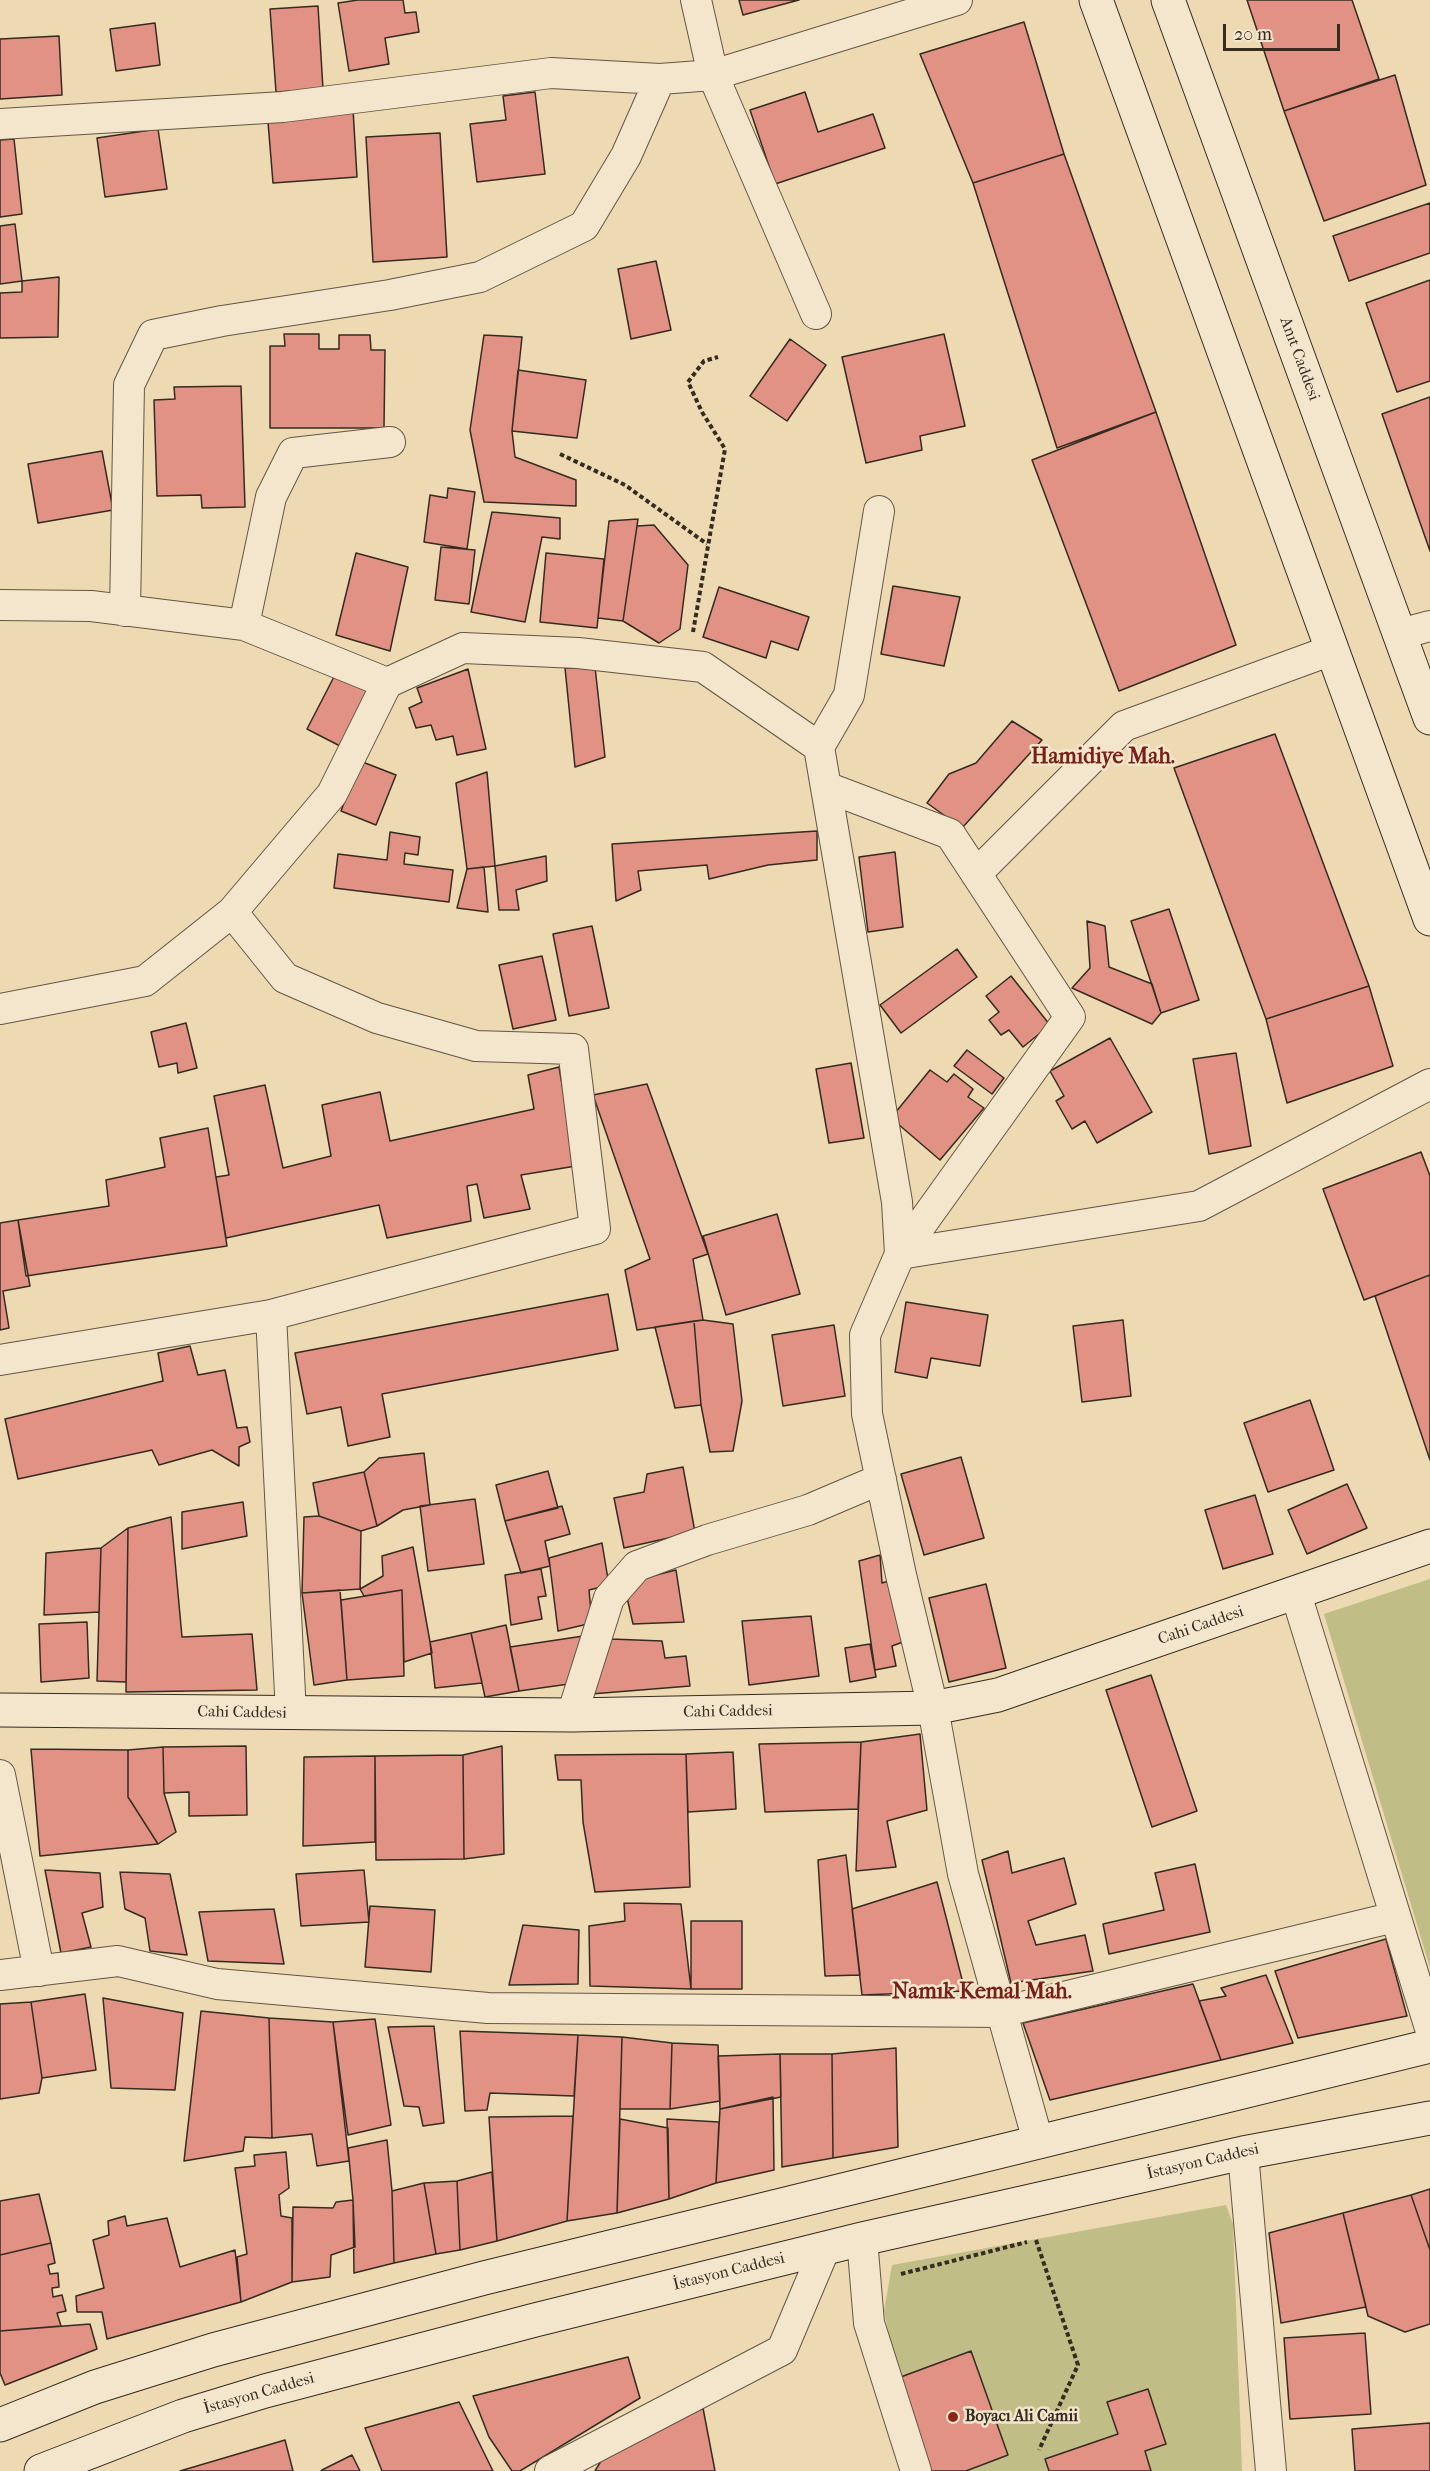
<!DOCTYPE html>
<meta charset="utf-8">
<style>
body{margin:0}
#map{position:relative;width:1430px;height:2471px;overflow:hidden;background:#edd9b2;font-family:"IM FELL French Canon",serif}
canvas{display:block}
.scale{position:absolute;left:1223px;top:24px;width:117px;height:27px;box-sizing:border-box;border:3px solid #352b20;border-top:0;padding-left:8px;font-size:18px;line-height:21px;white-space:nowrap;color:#352b20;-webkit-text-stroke:4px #f3e6cd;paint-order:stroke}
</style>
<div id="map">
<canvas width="1430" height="2471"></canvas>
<div class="scale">20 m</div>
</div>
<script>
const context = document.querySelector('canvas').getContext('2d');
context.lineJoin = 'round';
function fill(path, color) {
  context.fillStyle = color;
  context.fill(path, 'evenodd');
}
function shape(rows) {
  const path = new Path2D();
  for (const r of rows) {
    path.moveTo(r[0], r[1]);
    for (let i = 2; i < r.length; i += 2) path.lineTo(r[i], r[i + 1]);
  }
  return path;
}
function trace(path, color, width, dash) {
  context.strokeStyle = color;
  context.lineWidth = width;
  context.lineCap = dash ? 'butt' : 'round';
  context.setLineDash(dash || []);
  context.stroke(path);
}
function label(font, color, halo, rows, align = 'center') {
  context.font = font + ' "IM FELL French Canon",serif';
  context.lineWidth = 5;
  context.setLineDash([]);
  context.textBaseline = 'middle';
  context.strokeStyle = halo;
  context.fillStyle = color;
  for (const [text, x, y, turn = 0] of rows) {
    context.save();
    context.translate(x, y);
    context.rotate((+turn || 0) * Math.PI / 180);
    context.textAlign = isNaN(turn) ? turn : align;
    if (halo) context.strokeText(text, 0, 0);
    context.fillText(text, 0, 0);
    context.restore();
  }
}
fill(shape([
 [1430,1579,1430,1968,1324,1614],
 [1226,2205,1233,2224,1242,2471,966,2471,1008,2455,971,2351,898,2378,884,2311,892,2265]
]), '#c0bd87');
const building = shape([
 [358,0,403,0,405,13,416,12,419,32,385,38,389,64,349,71,338,3,358,0],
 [739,0,799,0,743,15,739,0],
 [1247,0,1352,0,1379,79,1284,111,1247,0],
 [318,6,323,89,276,92,270,9,318,6],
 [1024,22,1064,154,973,183,920,54,1024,22],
 [155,23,160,65,116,71,110,29,155,23],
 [59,36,62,95,0,99,0,39,59,36],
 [1395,75,1426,185,1324,221,1284,111,1395,75],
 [535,92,545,174,477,182,470,124,506,120,503,96,535,92],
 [805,92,818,132,873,114,885,148,775,184,750,110,805,92],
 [353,109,357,177,273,183,268,122,353,109],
 [158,129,167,189,105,197,97,138,158,129],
 [440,133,447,257,373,262,366,137,440,133],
 [14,139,22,214,0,217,0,140,14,139],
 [1064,154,1156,412,1057,448,973,183,1064,154],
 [1430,203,1430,253,1349,281,1333,236,1430,203],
 [15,224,22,281,0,284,0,226,15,224],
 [656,261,671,330,631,339,618,269,656,261],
 [59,277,58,337,0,338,0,293,22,292,22,281,59,277],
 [1430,280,1430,381,1397,392,1366,303,1430,280],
 [284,334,319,334,319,349,339,349,339,335,370,335,371,350,385,350,384,428,270,428,270,346,285,346,284,334],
 [944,334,965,426,920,436,922,450,866,463,842,357,944,334],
 [484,335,522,337,512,431,515,457,576,480,576,506,484,502,470,430,484,335],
 [790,339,826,365,787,421,750,396,790,339],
 [518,370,586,380,577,438,512,431,518,370],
 [241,386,245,507,202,508,201,495,157,496,154,400,175,399,174,387,241,386],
 [1430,397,1430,551,1382,414,1430,397],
 [1156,412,1236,645,1119,691,1032,460,1156,412],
 [102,451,113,510,38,523,28,464,102,451],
 [448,488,475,492,467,549,424,542,430,495,447,498,448,488],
 [492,512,560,518,560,539,542,537,525,622,471,612,492,512],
 [638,519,623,621,598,618,609,521,638,519],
 [654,525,688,565,680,629,659,643,623,621,637,526,654,525],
 [441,547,475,550,469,604,435,600,441,547],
 [356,553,408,567,390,651,336,635,356,553],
 [546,553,604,559,597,628,540,622,546,553],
 [893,586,960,597,944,666,881,654,893,586],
 [719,587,809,617,798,650,771,641,766,658,703,637,719,587],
 [595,667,605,757,575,767,565,668,595,667],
 [468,669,486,749,457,755,453,736,436,740,431,725,416,728,409,708,422,702,417,688,468,669],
 [336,673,369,690,340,746,307,729,336,673],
 [1012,721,1042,740,962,828,927,803,949,774,976,763,1012,721],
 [1275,734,1369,986,1266,1019,1174,768,1275,734],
 [360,761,396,775,376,825,341,811,360,761],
 [487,772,495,866,467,869,456,783,487,772],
 [817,831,817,860,768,865,709,879,707,865,638,871,641,890,616,901,612,844,817,831],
 [390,832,420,837,418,855,405,853,404,864,453,870,449,902,334,888,338,854,387,860,390,832],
 [895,852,903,927,868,932,859,857,895,852],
 [546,856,547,881,516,890,519,910,499,910,495,866,546,856],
 [484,867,488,912,457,908,467,869,484,867],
 [1169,909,1199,1000,1161,1013,1131,921,1169,909],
 [1087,921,1105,926,1109,967,1152,984,1161,1013,1152,1024,1072,988,1090,968,1087,921],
 [592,926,609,1008,569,1016,553,934,592,926],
 [957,949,977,977,901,1033,880,1005,957,949],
 [542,956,556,1020,513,1029,499,965,542,956],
 [1011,976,1050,1025,1023,1047,1009,1030,1001,1035,989,1020,999,1012,986,996,1011,976],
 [1369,986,1393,1066,1287,1103,1266,1019,1369,986],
 [186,1023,197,1068,178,1073,177,1063,159,1067,151,1032,186,1023],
 [1110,1038,1152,1112,1097,1143,1085,1121,1072,1129,1056,1101,1064,1096,1050,1071,1110,1038],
 [967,1050,1004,1078,992,1094,954,1066,967,1050],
 [1236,1053,1251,1146,1209,1154,1193,1059,1236,1053],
 [851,1063,864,1138,829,1143,816,1069,851,1063],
 [559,1067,576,1166,521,1175,530,1209,484,1218,477,1184,467,1186,471,1221,387,1238,379,1205,226,1238,216,1177,229,1175,214,1096,265,1085,283,1168,331,1156,322,1105,380,1092,390,1141,534,1109,528,1075,559,1067],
 [930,1070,947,1082,954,1074,973,1089,968,1097,984,1108,940,1160,891,1118,930,1070],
 [647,1084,708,1254,693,1259,703,1320,637,1330,625,1270,650,1259,593,1095,647,1084],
 [208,1128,227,1246,26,1276,18,1220,109,1206,106,1180,165,1167,160,1138,208,1128],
 [1421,1152,1430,1176,1430,1275,1364,1300,1323,1189,1421,1152],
 [777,1214,800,1294,726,1315,703,1236,777,1214],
 [18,1220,30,1286,3,1291,9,1328,0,1330,0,1223,18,1220],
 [1430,1275,1430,1460,1375,1296,1430,1275],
 [608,1294,618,1350,382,1394,390,1437,348,1446,341,1407,307,1414,295,1353,608,1294],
 [906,1302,988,1315,980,1366,931,1358,927,1378,895,1372,906,1302],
 [703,1320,733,1324,742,1401,733,1451,710,1452,701,1405,694,1321,703,1320],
 [1123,1320,1131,1396,1082,1402,1073,1326,1123,1320],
 [694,1321,701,1405,675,1408,655,1327,694,1321],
 [834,1325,845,1396,783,1406,772,1335,834,1325],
 [190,1346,198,1375,225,1370,237,1428,247,1427,250,1442,239,1447,239,1466,212,1450,159,1465,152,1450,18,1479,5,1419,163,1381,158,1353,190,1346],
 [1310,1400,1334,1470,1268,1492,1244,1423,1310,1400],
 [424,1453,430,1505,403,1510,377,1526,364,1472,379,1458,424,1453],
 [961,1457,984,1538,924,1555,901,1474,961,1457],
 [683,1467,695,1532,624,1548,614,1498,644,1492,647,1474,683,1467],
 [548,1471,558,1508,505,1521,496,1485,548,1471],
 [364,1472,377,1526,361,1531,319,1516,313,1483,364,1472],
 [1347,1484,1367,1528,1307,1554,1288,1510,1347,1484],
 [1255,1495,1273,1554,1223,1569,1205,1510,1255,1495],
 [475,1499,484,1564,428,1571,420,1506,475,1499],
 [243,1502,247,1536,182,1549,182,1512,243,1502],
 [562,1506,570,1534,545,1541,550,1566,521,1573,505,1521,562,1506],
 [319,1516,361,1531,360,1589,302,1593,304,1517,319,1516],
 [171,1517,182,1637,252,1634,257,1690,126,1692,128,1528,171,1517],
 [128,1528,126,1682,97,1681,101,1548,128,1528],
 [602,1543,609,1585,589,1590,592,1623,558,1631,549,1558,602,1543],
 [413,1547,432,1653,404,1662,402,1590,364,1596,360,1589,383,1576,382,1556,413,1547],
 [101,1548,99,1612,44,1615,46,1553,101,1548],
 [880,1555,882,1583,892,1580,903,1642,892,1646,896,1666,875,1670,859,1561,880,1555],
 [541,1569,546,1596,538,1597,542,1619,511,1625,505,1575,541,1569],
 [676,1570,684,1622,633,1624,626,1593,644,1578,676,1570],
 [986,1584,1006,1668,949,1682,929,1598,986,1584],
 [340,1590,347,1680,314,1685,302,1593,340,1590],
 [402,1590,404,1676,347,1680,341,1600,402,1590],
 [811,1616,819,1676,749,1685,742,1621,811,1616],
 [87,1622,89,1678,41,1682,39,1624,87,1622],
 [506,1625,519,1691,485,1697,471,1633,506,1625],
 [471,1633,482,1683,435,1688,430,1642,471,1633],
 [590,1635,576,1683,519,1691,510,1647,590,1635],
 [611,1639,662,1641,665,1658,686,1656,690,1686,591,1694,611,1639],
 [870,1644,876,1677,850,1682,845,1648,870,1644],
 [1151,1675,1197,1811,1152,1827,1106,1690,1151,1675],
 [920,1734,927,1810,887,1821,896,1867,856,1871,861,1742,920,1734],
 [861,1742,858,1809,765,1812,759,1744,861,1742],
 [246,1746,247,1815,189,1816,189,1792,164,1793,163,1747,246,1746],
 [502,1746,504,1854,464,1859,463,1755,502,1746],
 [163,1747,164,1793,176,1832,158,1844,128,1797,128,1750,163,1747],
 [31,1749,128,1750,128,1797,158,1844,40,1856,31,1749],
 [733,1752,736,1809,688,1812,686,1754,733,1752],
 [686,1754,690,1887,595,1892,583,1822,581,1780,558,1780,555,1755,686,1754],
 [463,1755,464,1859,376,1860,375,1756,463,1755],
 [375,1756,375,1842,303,1846,304,1757,375,1756],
 [1008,1851,1012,1873,1064,1858,1076,1904,1028,1921,1036,1945,1085,1935,1093,1971,1011,1983,982,1860,1008,1851],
 [846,1855,860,1975,825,1976,818,1860,846,1855],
 [1195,1864,1210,1932,1109,1954,1103,1924,1164,1910,1155,1873,1195,1864],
 [45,1870,100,1873,103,1907,82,1913,91,1947,61,1953,45,1870],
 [364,1870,369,1922,301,1926,296,1874,364,1870],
 [120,1872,170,1874,187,1955,150,1951,145,1918,125,1909,120,1872],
 [937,1882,965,1991,862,1995,852,1909,937,1882],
 [624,1903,681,1904,691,1989,590,1986,589,1926,625,1921,624,1903],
 [370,1906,435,1910,431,1972,365,1967,370,1906],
 [274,1909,284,1964,208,1961,199,1912,274,1909],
 [691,1921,742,1921,742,1989,691,1989,691,1921],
 [523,1925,579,1930,578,1984,509,1985,523,1925],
 [1386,1939,1407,2016,1298,2038,1275,1971,1386,1939],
 [1266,1975,1293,2043,1221,2060,1199,2001,1226,1996,1221,1988,1266,1975],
 [1193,1984,1221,2060,1050,2100,1023,2023,1193,1984],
 [85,1994,96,2070,42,2078,31,2002,85,1994],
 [103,1998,183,2013,175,2090,111,2088,103,1998],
 [31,2002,42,2078,39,2093,0,2099,0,2004,31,2002],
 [201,2011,269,2018,272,2138,245,2137,243,2151,184,2161,201,2011],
 [269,2018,333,2022,349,2161,317,2166,312,2134,272,2138,269,2018],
 [375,2019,391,2125,348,2135,333,2022,375,2019],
 [434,2026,444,2123,423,2126,419,2107,404,2106,388,2027,434,2026],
 [460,2031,578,2035,574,2096,490,2093,487,2110,465,2111,460,2031],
 [578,2035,622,2037,617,2213,567,2221,578,2035],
 [622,2037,672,2043,670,2109,620,2109,622,2037],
 [672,2043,718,2045,720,2101,670,2109,672,2043],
 [896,2048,898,2147,833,2158,832,2054,896,2048],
 [780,2054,781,2097,720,2109,718,2056,780,2054],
 [780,2054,832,2054,833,2158,782,2167,780,2054],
 [773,2097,774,2170,716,2183,720,2109,773,2097],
 [573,2116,567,2221,497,2241,489,2117,573,2116],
 [620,2119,668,2128,669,2199,617,2213,620,2119],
 [667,2119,719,2122,716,2183,669,2199,667,2119],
 [387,2140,392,2191,394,2263,354,2273,353,2200,348,2148,387,2140],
 [286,2152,289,2188,279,2195,281,2216,292,2218,292,2282,241,2302,237,2257,247,2254,235,2168,255,2166,254,2155,286,2152],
 [492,2172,497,2241,460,2250,457,2181,492,2172],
 [457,2181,460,2250,436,2254,424,2183,457,2181],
 [424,2183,436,2254,394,2263,392,2191,424,2183],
 [1430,2189,1430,2250,1411,2195,1430,2189],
 [39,2194,51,2243,0,2255,0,2201,39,2194],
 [1411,2195,1430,2250,1430,2324,1405,2332,1368,2316,1343,2213,1411,2195],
 [353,2200,355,2247,331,2255,330,2277,292,2282,293,2207,333,2208,336,2202,353,2200],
 [1343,2213,1366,2307,1281,2323,1269,2233,1343,2213],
 [125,2216,127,2226,167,2218,180,2267,235,2250,241,2302,107,2339,102,2312,77,2312,76,2296,104,2288,93,2240,109,2235,108,2221,125,2216],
 [51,2243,55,2263,48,2265,50,2274,58,2273,59,2287,52,2288,53,2297,62,2295,66,2311,57,2313,61,2326,0,2331,0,2255,51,2243],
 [90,2324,97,2349,5,2385,0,2373,0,2331,90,2324],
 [1365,2333,1371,2414,1290,2419,1284,2338,1365,2333],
 [971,2351,1008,2455,966,2471,931,2471,898,2378,971,2351],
 [628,2357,640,2398,520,2471,512,2471,489,2437,473,2396,628,2357],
 [1148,2389,1166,2444,1145,2451,1151,2471,1049,2471,1045,2459,1118,2434,1107,2402,1148,2389],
 [459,2402,493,2471,382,2471,365,2428,459,2402],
 [703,2408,715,2471,595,2471,601,2461,703,2408],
 [1430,2423,1430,2471,1355,2471,1352,2429,1430,2423],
 [285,2440,293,2471,180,2471,285,2440],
 [352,2455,360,2471,321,2471,322,2470,352,2455]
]);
fill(building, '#e19284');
trace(building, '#352b20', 1.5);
const street = shape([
 [696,0,713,75,816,314],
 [0,124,283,107,551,73,660,79,713,75,957,0],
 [0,605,91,606,244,625,387,683,463,648,578,653,703,667,819,747,897,1202,900,1254,865,1335,867,1414,901,1575,933,1708,963,1874,1038,2141],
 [125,611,129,385,153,335,222,321,390,295,480,277,584,226,626,156,660,79],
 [244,625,271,497,293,453,390,442],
 [1400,634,1430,626],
 [819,747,849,695,879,511],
 [826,787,950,834,1070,1017,900,1254],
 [976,874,1124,726,1332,650],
 [0,1009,145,981,232,912,332,794,387,683],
 [900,1254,1199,1206,1430,1084],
 [271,1315,291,1714],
 [0,1360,271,1315,595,1229,573,1049,476,1046,377,1018,285,978,232,912],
 [1296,1594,1430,2028],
 [572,1715,609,1598,637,1566,707,1540,808,1510,881,1479],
 [0,1775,39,1971],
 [0,1975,118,1961,217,1984,488,2008,1001,2012,1395,1917],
 [1243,2153,1271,2471],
 [862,2239,869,2323,916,2471],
 [550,2471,782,2350,825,2248]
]);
const secondary = shape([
 [1096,0,1430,919],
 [1168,0,1430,718],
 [0,1710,572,1715,933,1708,998,1695,1430,1546],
 [0,2425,95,2387,213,2350,484,2278,1430,2046],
 [41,2471,183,2416,265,2391,535,2320,862,2239,1243,2153,1430,2118]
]);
trace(street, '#635644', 32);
trace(secondary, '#352b20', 35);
trace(shape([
 [560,454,625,485,707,544],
 [693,632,725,449,702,412,688,382,704,361,718,357],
 [1036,2240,1078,2365,1039,2450],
 [901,2274,1027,2242]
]), '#352b20', 4, [4.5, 3]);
trace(street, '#f3e6cd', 30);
trace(secondary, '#f3e6cd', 33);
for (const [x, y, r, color] of [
 [953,2417,6,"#8f2418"]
]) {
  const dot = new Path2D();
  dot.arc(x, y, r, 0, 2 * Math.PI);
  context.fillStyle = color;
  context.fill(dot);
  trace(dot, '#f3e6cd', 2);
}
label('16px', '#352b20', '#f3e6cd', [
 ["Anıt Caddesi",1299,359,70],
 ["Cahi Caddesi",1201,1626,-19],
 ["Cahi Caddesi",728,1712,-1],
 ["Cahi Caddesi",242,1713,1],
 ["İstasyon Caddesi",1203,2162,-13],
 ["İstasyon Caddesi",729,2272,-14],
 ["İstasyon Caddesi",259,2394,-16]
]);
label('bold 16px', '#352b20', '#f3e6cd', [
 ["Boyacı Ali Camii",965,2417]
], 'left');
label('bold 22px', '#7a1f14', '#f3e6cd', [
 ["Hamidiye Mah.",1103,758],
 ["Namık Kemal Mah.",982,1993]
]);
</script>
